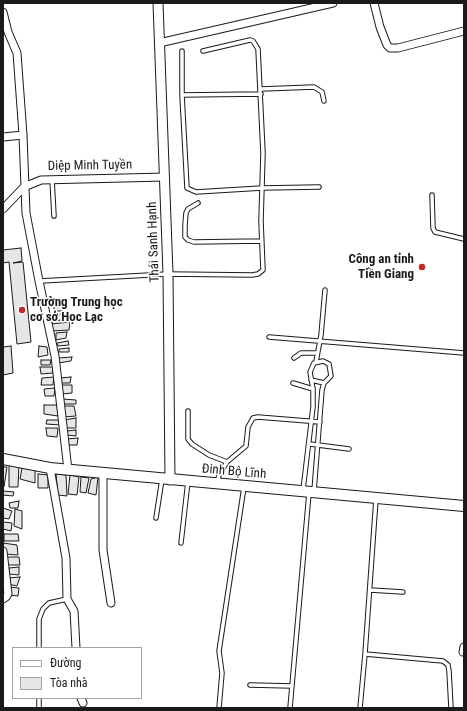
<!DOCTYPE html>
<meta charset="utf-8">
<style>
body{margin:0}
#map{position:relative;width:467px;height:711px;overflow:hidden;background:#fff;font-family:"Roboto Condensed",sans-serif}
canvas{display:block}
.frame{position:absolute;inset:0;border:4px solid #1a1a1a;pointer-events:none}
.legend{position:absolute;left:12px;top:647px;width:130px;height:52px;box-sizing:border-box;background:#fff;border:1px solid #a3a3a3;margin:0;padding:5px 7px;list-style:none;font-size:12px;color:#1a1a1a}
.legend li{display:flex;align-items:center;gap:8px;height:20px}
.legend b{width:20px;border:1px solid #a3a3a3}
</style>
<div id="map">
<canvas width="467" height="711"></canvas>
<div class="frame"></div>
<ul class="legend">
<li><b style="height:5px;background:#fff"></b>Đường</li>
<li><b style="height:11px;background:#e6e6e6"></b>Tòa nhà</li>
</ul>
</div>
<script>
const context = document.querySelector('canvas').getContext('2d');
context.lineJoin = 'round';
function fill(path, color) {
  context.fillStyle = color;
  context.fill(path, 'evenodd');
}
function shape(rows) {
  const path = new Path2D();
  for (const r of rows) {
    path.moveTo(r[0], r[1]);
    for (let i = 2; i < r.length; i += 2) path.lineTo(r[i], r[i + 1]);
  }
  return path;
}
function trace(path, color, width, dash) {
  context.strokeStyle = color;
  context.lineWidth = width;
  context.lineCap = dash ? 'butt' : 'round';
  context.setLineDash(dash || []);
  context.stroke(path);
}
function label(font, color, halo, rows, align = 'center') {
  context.font = font + ' "Roboto Condensed",sans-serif';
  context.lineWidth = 3;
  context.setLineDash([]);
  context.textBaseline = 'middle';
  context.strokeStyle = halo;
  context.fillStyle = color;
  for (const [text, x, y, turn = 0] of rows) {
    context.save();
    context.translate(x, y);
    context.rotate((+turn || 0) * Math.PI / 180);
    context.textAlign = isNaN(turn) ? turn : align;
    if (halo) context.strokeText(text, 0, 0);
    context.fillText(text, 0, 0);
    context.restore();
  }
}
const building = shape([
 [21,248,22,261,13,263,23,262,31,342,17,344,9,262,3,263,3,250,21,248],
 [54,304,63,304,63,311,54,311,54,304],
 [69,313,69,318,52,322,54,315,69,313],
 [70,322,69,330,52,331,51,324,70,322],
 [67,332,66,338,56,340,56,333,67,332],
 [68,341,69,345,58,346,57,343,68,341],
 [11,346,13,373,3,375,3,347,11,346],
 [39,346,47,347,48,355,38,357,39,346],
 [69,348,69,352,59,352,59,349,69,348],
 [72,357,71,361,58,363,58,358,72,357],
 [41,360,51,360,50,365,41,365,41,360],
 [40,367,53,367,53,373,41,374,40,367],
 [54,377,53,385,41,385,42,378,54,377],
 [71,377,70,383,61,383,60,378,71,377],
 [61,385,72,385,72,393,62,394,61,385],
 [55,388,54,396,45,396,44,389,55,388],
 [63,399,76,400,76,404,63,404,63,399],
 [44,405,57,405,58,416,44,414,44,405],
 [63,406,74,406,76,416,63,417,63,406],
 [76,418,76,428,65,428,64,420,76,418],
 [47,420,59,420,60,425,46,424,47,420],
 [46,428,58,428,57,437,47,436,46,428],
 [76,430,76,436,67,435,67,431,76,430],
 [78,438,77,445,68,445,67,439,78,438],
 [9,465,19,465,18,487,9,487,9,465],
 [3,467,7,467,4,487,3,486,3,467],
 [22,468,35,470,35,483,20,479,22,468],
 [38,474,48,475,48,488,38,488,38,474],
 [56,474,66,475,67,496,58,495,56,474],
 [70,475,79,477,77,495,68,494,70,475],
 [81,477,89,478,86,493,80,492,81,477],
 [98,477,96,495,88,493,91,479,98,477],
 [3,491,14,492,13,496,3,495,3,491],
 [19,501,18,508,10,508,9,503,19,501],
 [3,508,12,511,9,519,3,518,3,508],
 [15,509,22,511,22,529,14,526,15,509],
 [3,522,12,523,11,531,3,529,3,522],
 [4,534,18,534,19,541,4,541,4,534],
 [3,543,17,545,18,555,4,554,3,543],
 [7,557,19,557,20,565,7,565,7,557],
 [19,567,19,575,9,574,9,568,19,567],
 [20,577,17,586,8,584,8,578,20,577],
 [9,587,19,588,18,596,9,595,9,587]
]);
fill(building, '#e6e6e6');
trace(building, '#1a1a1a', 1);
const service = shape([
 [182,51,182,95],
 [261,89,314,87,322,92,324,101],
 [261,94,182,95,187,188,196,192,262,188,319,187],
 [52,179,54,216],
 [432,195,433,228,435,232,464,239],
 [198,203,188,209,186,213,185,225,185,237,188,240,194,242,261,241],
 [40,281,168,274,252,275,258,274,263,270,261,221,263,153,258,49,253,41,250,40,203,51],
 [269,337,464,353],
 [294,358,301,353,317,353],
 [316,362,321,335,325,290],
 [311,380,324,383],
 [293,383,313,389],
 [188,411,188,439,192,444,209,455,227,462],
 [310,444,349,449],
 [217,483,219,475,227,462,246,446,248,427,253,418,258,417,320,422],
 [303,490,313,407,313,389,310,372,314,363,323,361,329,364,331,376,324,383,322,390,314,491],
 [156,518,162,479],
 [181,543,188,481],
 [370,590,403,592],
 [39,648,39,619,43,609,49,603,67,599],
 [365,654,443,661,448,665,449,671,451,708],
 [250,685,292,686],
 [39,698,39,708],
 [219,708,222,673,219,651,244,487],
 [290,708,309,493],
 [360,708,365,654,376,499]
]);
const minor = shape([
 [374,3,380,27,387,45,390,48,398,48,464,31],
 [3,12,8,32,17,53,23,135,26,213,39,281,55,356,68,470],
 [159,43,333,3],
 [3,137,23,135],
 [3,209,24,187,41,180,165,177],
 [50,468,66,558,67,599,74,611,76,648],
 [103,473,103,550,111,603],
 [3,551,8,594,6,597,3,599],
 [463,652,464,647],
 [81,698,83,703]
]);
const tertiary = shape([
 [158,3,168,274,170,480]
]);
const secondary = shape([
 [3,459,50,468,464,506]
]);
trace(service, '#1a1a1a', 5.5);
trace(minor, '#1a1a1a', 9);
trace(tertiary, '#1a1a1a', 11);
trace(secondary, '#1a1a1a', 12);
trace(service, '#fff', 3.5);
trace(minor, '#fff', 7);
trace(tertiary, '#fff', 9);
trace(secondary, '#fff', 10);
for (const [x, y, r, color] of [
 [422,267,4,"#c62828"],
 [22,310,4,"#c62828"]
]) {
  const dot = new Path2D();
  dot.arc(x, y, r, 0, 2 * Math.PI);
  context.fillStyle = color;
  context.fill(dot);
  trace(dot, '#fff', 1.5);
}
label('13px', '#1a1a1a', '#fff', [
 ["Diệp Minh Tuyền",90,166,-1],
 ["Thái Sanh Hạnh",154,242,-92],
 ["Đinh Bộ Lĩnh",234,472,5]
]);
label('bold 13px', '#1a1a1a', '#fff', [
 ["Công an tỉnh",414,260],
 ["Tiền Giang",414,275],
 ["Trường Trung học",30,303,"left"],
 ["cơ sở Học Lạc",30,318,"left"]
], 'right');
</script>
